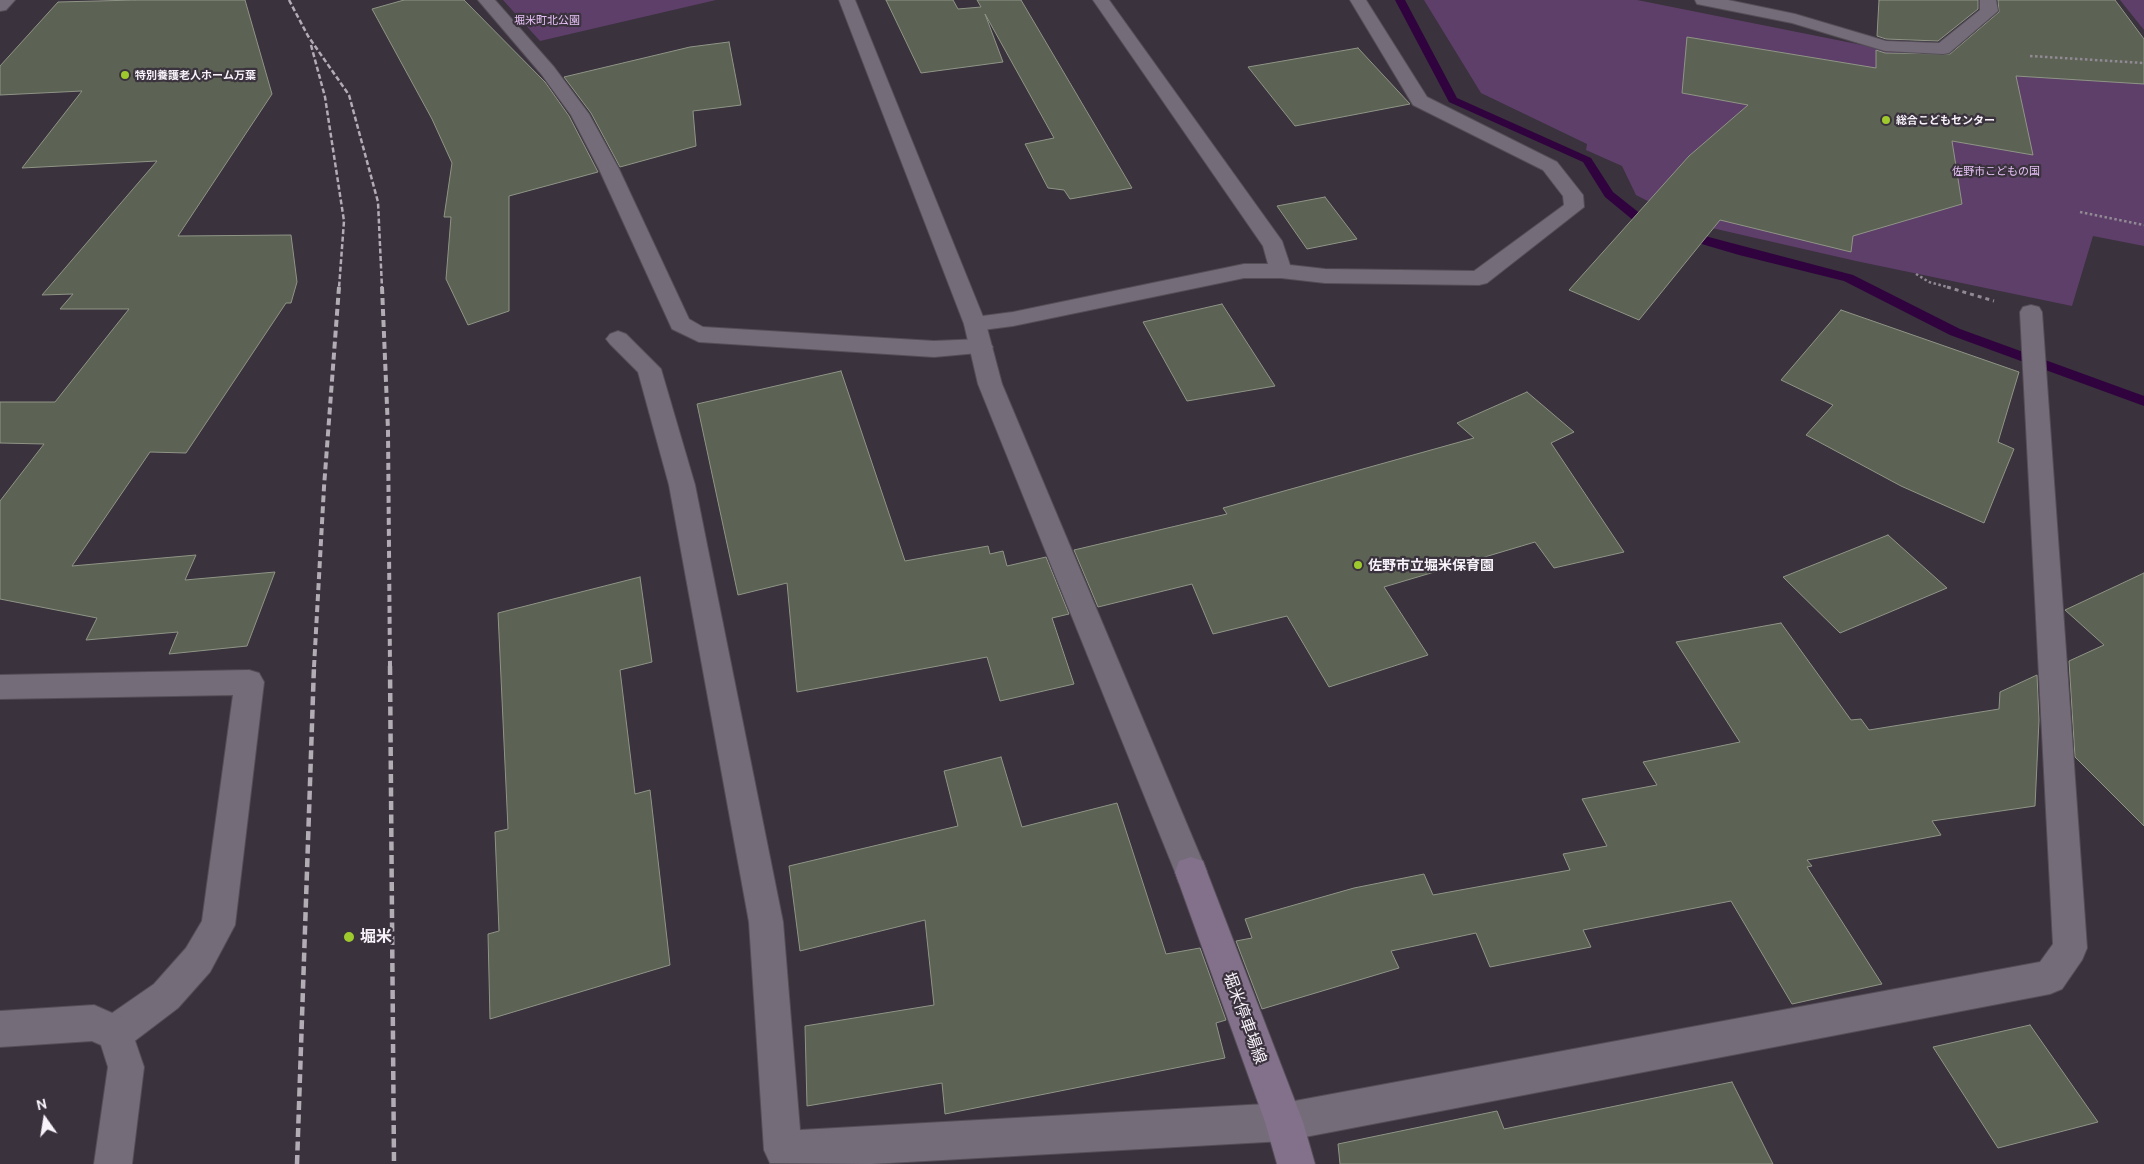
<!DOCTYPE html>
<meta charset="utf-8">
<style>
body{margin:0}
#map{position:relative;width:2144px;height:1164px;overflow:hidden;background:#3a323d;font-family:Ubuntu,sans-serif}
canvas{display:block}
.north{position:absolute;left:20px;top:1094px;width:50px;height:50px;-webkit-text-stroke:4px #3a323d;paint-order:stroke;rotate:347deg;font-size:14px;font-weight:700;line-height:20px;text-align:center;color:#f7f2fa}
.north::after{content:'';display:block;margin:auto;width:18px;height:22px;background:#f7f2fa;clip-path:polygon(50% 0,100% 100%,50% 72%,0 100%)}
</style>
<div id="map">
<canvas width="2144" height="1164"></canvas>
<div class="north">N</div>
</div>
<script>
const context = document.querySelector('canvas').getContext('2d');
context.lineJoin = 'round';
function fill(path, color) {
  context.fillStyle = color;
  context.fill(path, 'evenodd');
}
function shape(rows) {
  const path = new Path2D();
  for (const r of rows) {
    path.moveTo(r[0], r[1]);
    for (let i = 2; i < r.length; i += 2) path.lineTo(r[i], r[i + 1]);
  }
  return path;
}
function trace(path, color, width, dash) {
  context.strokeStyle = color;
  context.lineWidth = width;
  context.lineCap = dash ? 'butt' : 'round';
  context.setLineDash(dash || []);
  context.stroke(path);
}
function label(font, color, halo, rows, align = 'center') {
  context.font = font + ' Ubuntu,"Noto Sans JP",sans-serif';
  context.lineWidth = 4.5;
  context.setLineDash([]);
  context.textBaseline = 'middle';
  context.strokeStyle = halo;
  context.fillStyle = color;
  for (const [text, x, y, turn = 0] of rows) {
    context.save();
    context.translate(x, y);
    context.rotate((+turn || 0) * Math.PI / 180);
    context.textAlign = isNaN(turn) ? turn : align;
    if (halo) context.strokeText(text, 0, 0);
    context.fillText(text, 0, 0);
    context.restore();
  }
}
fill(shape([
 [503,0,716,0,540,41],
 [1424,0,1637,0,1952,63,2144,53,2144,246,2093,236,2072,306,1856,261,1690,223,1636,195,1622,166,1586,150,1587,144,1481,93],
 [2120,0,2144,0,2144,30]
]), '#5e3f6a');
fill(shape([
 [1395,0,1405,0,1457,98,1591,158,1613,192,1647,219,1658,222,1660,225,1658,228,1639,225,1605,197,1583,162,1449,102,1395,0],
 [1682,230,1853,275,1960,329,2144,396,2144,406,1950,335,1844,281,1739,255,1678,237,1676,234,1678,231,1682,230]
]), '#30033f');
const building = shape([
 [135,0,245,0,272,94,178,236,291,235,297,282,291,303,286,303,186,453,150,452,72,566,196,555,185,580,275,572,247,646,169,654,178,632,86,640,97,618,0,599,0,501,44,444,0,443,0,402,55,402,129,309,60,309,73,294,42,295,157,161,22,168,82,91,0,95,0,66,58,2,135,0],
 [404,0,464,0,545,82,569,116,598,172,509,196,509,311,468,325,446,279,451,217,444,217,452,163,432,119,372,9,404,0],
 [886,0,953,0,958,9,981,7,977,0,1021,0,1132,188,1070,199,1064,190,1048,188,1025,144,1054,138,985,14,1003,62,921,73,886,0],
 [1879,0,1978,0,1978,9,1938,41,1886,39,1877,36,1879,0],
 [1998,0,2115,0,2144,39,2144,84,2016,76,2033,155,1952,141,1962,204,1853,236,1851,252,1720,220,1639,320,1569,290,1689,156,1748,105,1682,93,1687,37,1876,68,1876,50,1885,53,1950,54,1999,12,1998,0],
 [729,42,741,105,693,111,696,146,620,167,591,113,564,77,690,47,729,42],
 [1358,48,1410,104,1295,126,1248,67,1358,48],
 [1325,197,1357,239,1307,249,1277,206,1325,197],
 [1222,304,1275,386,1187,401,1143,322,1222,304],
 [1841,310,2019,372,1998,442,2014,449,1984,523,1901,486,1806,435,1833,405,1781,380,1841,310],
 [841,371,905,561,988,546,990,554,1003,551,1007,566,1046,557,1069,614,1052,618,1074,684,1000,701,987,657,797,692,787,583,738,595,697,404,841,371],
 [1527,392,1574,432,1551,443,1624,552,1554,568,1535,542,1384,587,1428,655,1329,687,1287,616,1213,634,1192,584,1098,607,1074,550,1227,514,1223,508,1474,438,1457,423,1527,392],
 [1888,535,1947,588,1840,633,1783,577,1888,535],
 [2144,573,2144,826,2075,757,2069,661,2104,645,2065,610,2144,573],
 [640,577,652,662,620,670,635,794,650,790,670,965,490,1019,488,934,499,931,495,832,508,829,498,613,640,577],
 [1781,623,1851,720,1861,719,1869,730,1999,709,2000,692,2037,675,2039,720,2035,806,1932,821,1941,835,1807,860,1812,866,1807,867,1882,984,1792,1004,1731,901,1583,930,1591,947,1490,967,1476,933,1391,951,1399,968,1262,1009,1236,941,1252,938,1245,919,1354,888,1424,874,1433,895,1570,870,1563,854,1607,846,1582,799,1657,785,1643,762,1740,742,1676,642,1781,623],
 [1001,757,1022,827,1117,803,1166,954,1200,948,1226,1020,1216,1023,1225,1058,945,1114,942,1083,807,1106,805,1026,934,1005,925,920,800,951,789,866,958,826,944,771,1001,757],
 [2030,1025,2098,1122,1998,1148,1933,1047,2030,1025],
 [1732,1082,1773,1164,1340,1164,1338,1144,1497,1111,1504,1129,1732,1082]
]);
fill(building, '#5c6254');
trace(building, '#8f9586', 1);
const minor = shape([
 [478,0,495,0,554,67,589,114,619,169,689,319,703,327,934,341,981,339,989,342,993,347,989,352,934,357,699,342,672,329,599,169,571,115,542,75,478,0],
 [1093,0,1109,0,1282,241,1290,265,1325,269,1474,271,1564,205,1563,196,1543,170,1413,105,1350,0,1366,0,1427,97,1557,162,1583,195,1584,207,1487,283,1479,285,1325,283,1281,278,1244,278,1013,326,975,331,967,329,964,324,967,319,975,317,1013,312,1244,264,1268,264,1263,246,1093,0],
 [1695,0,1728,0,1795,14,1886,41,1939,43,1980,10,1980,0,1996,0,1998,11,1949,53,1943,54,1885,51,1792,23,1697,4,1695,0],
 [2031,305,2039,307,2042,312,2087,948,2082,960,2062,989,2050,994,1284,1141,871,1164,770,1163,764,1150,749,922,669,485,638,372,610,344,606,339,610,334,618,331,626,334,661,369,695,485,783,922,800,1130,1284,1103,2040,962,2053,944,2020,312,2023,307,2031,305],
 [249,670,259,673,264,682,235,925,210,972,178,1008,128,1046,115,1051,102,1046,97,1033,102,1020,154,984,186,948,202,921,233,695,0,699,0,675,249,670]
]);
const tertiary = shape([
 [0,0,15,0,6,10,0,11,0,0],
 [839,0,855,0,986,324,1002,384,1207,872,1203,883,1191,887,1179,883,1175,872,978,384,964,324,839,0],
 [94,1005,128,1020,144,1067,132,1164,94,1164,108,1067,101,1045,92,1041,0,1047,0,1011,94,1005]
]);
const secondary = shape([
 [1191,857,1203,861,1207,872,1303,1122,1315,1164,1277,1164,1265,1122,1175,872,1179,861,1191,857]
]);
trace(minor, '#544e57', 2);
trace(tertiary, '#544e57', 2);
trace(secondary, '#544e57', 2);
trace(shape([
 [2030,56,2144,63],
 [2080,212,2144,225],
 [1916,274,1929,282,1951,288]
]), '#918a94', 2.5, [2.5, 2.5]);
trace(shape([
 [1947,287,1994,301]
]), '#918a94', 3, [4, 4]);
fill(minor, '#756c79');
fill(tertiary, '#756c79');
fill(secondary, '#83708b');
trace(shape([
 [289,0,308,36,349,95,378,202,382,288],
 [311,45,325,97,344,221,339,288]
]), '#b2acb5', 2.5, [5, 2.5]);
trace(shape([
 [382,287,388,430,390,667],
 [314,667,324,487,339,287]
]), '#b2acb5', 4, [7, 4]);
trace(shape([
 [390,666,394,1164],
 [297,1164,314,666]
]), '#b2acb5', 4.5, [9, 4.5]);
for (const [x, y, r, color] of [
 [125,75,5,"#9fca2d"],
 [1886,120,5,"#9fca2d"],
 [1358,565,5,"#9fca2d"],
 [349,937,6,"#9fca2d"]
]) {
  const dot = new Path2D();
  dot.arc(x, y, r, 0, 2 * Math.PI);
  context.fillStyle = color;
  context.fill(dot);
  trace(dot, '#3a323d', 2);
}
label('11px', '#e5c0f5', '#3a323d', [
 ["堀米町北公園",547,20],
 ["佐野市こどもの国",1996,171]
]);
label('bold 11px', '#f7f2fa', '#3a323d', [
 ["特別養護老人ホーム万葉",135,75],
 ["総合こどもセンター",1896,120]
], 'left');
label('bold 14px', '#f7f2fa', '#3a323d', [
 ["佐野市立堀米保育園",1368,565]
], 'left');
label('bold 16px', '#f7f2fa', '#3a323d', [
 ["堀米",360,937]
], 'left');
label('16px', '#f7f2fa', '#3a323d', [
 ["堀米停車場線",1245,1018,70]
]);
</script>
